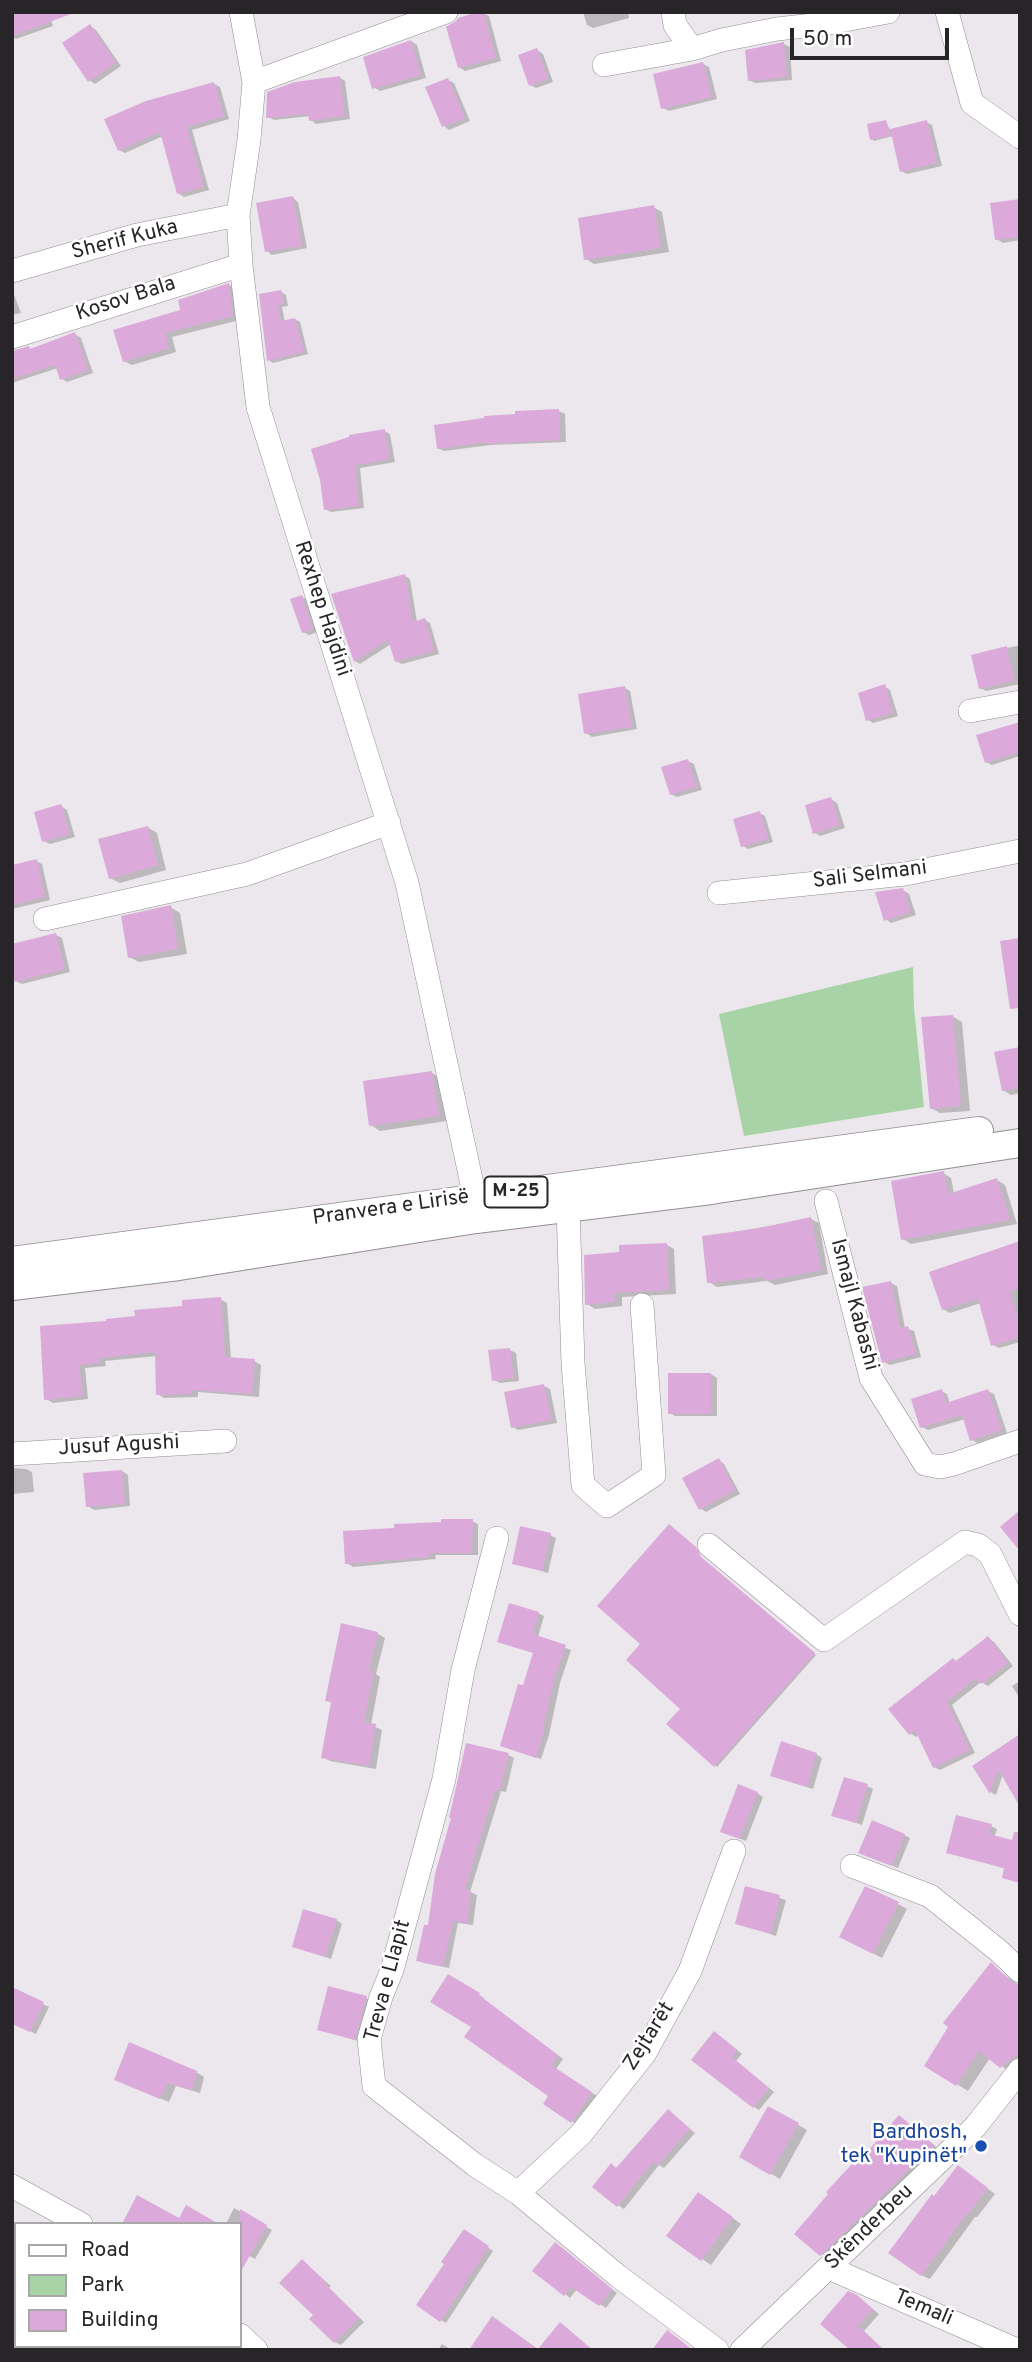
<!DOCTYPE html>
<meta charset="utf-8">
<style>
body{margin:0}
#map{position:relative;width:1032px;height:2362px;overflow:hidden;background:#ece7ec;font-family:Overpass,sans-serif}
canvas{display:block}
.frame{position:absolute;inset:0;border:14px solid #272527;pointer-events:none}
.legend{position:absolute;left:14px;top:2222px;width:228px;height:126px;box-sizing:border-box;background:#fff;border:2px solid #a9a8a9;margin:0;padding:9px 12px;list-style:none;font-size:21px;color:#272527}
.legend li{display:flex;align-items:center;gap:14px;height:35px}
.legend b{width:35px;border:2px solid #a9a8a9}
.scale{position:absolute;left:790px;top:28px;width:159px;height:32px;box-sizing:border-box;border:4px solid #272527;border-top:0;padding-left:9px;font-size:21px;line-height:24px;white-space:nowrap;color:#272527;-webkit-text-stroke:5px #fff;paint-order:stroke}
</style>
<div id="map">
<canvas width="1032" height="2362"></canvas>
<div class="frame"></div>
<ul class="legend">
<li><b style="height:9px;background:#fff"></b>Road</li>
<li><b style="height:19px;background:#a8d3a6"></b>Park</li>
<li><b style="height:19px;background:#dbaadb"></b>Building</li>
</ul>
<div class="scale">50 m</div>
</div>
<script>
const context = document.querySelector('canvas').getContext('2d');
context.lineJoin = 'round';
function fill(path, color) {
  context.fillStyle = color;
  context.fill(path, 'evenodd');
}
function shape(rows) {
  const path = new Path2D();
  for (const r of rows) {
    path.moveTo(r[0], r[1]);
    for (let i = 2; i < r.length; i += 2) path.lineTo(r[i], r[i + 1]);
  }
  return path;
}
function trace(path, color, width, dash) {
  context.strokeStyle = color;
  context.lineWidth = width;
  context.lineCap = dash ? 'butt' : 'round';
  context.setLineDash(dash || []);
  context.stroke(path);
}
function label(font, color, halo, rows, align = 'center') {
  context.font = font + ' Overpass,sans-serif';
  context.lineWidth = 5;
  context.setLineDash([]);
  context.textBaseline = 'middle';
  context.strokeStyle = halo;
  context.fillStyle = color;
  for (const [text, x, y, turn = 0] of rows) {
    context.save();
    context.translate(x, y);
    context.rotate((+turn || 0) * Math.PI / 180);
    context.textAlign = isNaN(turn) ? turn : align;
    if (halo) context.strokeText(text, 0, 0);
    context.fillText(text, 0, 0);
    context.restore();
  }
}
fill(shape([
 [913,967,914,1007,924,1107,744,1136,719,1014]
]), '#a8d3a6');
fill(shape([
 [48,12,53,26,16,39,12,37,12,17],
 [583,12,628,12,629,18,593,28,587,25],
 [483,13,489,16,501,61,465,71,459,67],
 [90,26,96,30,121,66,95,84,89,80],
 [411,41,417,45,426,78,380,91,374,87],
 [784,44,790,47,792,80,755,83,749,80],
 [537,50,543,54,553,82,536,88,530,85],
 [703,64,709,67,717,99,669,111,663,108],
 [339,77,345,81,350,119,316,124,311,120,310,116,274,120,268,117],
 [448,80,454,83,470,121,449,130,444,126],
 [214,84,220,87,229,119,192,130,209,190,184,197,178,193,163,136,125,153,119,150],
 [886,122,890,130,926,122,932,125,942,166,907,174,901,171,893,136,874,141,872,139],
 [293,198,298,202,307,248,272,255,267,251],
 [1020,200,1020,240,1003,243,997,239],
 [653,207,662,212,669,252,594,264,586,259],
 [229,285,237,290,240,320,172,337,176,352,132,365,124,361,183,311],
 [12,289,21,313,12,315],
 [281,292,286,295,288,306,282,307,285,322,295,319,300,322,308,354,273,363,268,360,261,295],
 [75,334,81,338,93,373,67,382,62,379,58,368,12,383,12,352,32,350],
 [559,411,565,414,566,442,491,445,444,451,438,448],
 [384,431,390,434,395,462,360,468,364,508,331,512,325,509,322,479],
 [405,576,410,579,417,622,425,620,430,623,439,654,402,664,396,661,391,644,360,664,355,661],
 [302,597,308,600,318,632,309,635,303,632],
 [1020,645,1020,684,986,691,980,688,973,656],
 [884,686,890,690,898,716,873,723,868,720],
 [625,688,630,691,637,729,592,737,586,733],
 [1020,723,1020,756,992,765,986,762],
 [688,761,694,764,702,790,677,797,671,794],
 [831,799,837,803,845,828,820,836,814,832],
 [61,806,67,810,75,837,50,844,44,841],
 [759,813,765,816,773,842,748,849,743,846],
 [147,827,157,833,166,870,120,883,110,878],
 [36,861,42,864,50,900,12,909,12,866],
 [903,890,909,894,916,915,891,923,886,919],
 [170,907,180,913,187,954,139,962,129,957],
 [56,935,62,938,70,972,22,984,16,981],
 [952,1016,962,1022,970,1111,940,1113,931,1108],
 [1020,1049,1020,1093,1011,1095,1003,1090],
 [432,1073,441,1078,447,1121,380,1131,371,1125],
 [943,1173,951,1178,954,1193,997,1180,1005,1185,1017,1224,911,1244,903,1239],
 [811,1219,819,1223,828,1274,775,1285,767,1281,717,1287,709,1282,704,1237],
 [667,1245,674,1249,676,1294,622,1297,622,1306,595,1309,587,1304,621,1254],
 [1020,1245,1020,1342,999,1348,993,1345,981,1303,950,1313,943,1309],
 [891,1283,897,1286,905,1328,914,1331,921,1357,890,1365,884,1362],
 [220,1299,227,1303,231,1359,254,1361,261,1365,259,1397,198,1392,198,1397,164,1398,158,1394,157,1356,105,1361,106,1366,85,1368,88,1399,53,1403,46,1399,108,1323],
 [510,1350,516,1353,519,1381,500,1383,494,1380],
 [711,1374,717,1378,717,1416,675,1416,670,1413],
 [544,1386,550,1389,557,1423,518,1430,513,1427],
 [941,1391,947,1394,950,1404,988,1391,994,1394,1007,1433,978,1443,972,1440,965,1419,928,1430,922,1427],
 [719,1460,724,1464,740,1494,706,1512,700,1508],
 [12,1468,26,1469,32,1472,34,1492,12,1494],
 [122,1471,128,1475,130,1506,94,1510,88,1506],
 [472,1521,478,1524,478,1555,435,1555,436,1559,353,1567,347,1563],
 [672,1527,698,1551,702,1559,816,1655,717,1767,668,1724,682,1708,642,1644],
 [550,1535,556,1538,548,1573,514,1563],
 [538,1613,544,1616,538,1637,571,1650,560,1683,549,1735,541,1759,508,1748,535,1653,505,1644],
 [342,1625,378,1634,385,1638,376,1674,380,1677,371,1725,382,1730,376,1769,330,1761,322,1757,332,1703,327,1700],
 [988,1638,994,1642,1013,1666,988,1686,981,1682,952,1705,975,1753,940,1770,934,1767,919,1734,916,1737,910,1733,957,1662],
 [1020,1681,1020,1699,1012,1686],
 [1020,1737,1003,1774,996,1795,992,1793,974,1767],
 [816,1754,822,1758,813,1789,778,1778],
 [508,1755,514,1758,506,1792,501,1791,470,1892,477,1895,473,1925,458,1923,449,1968,424,1963,418,1960,429,1928],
 [867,1786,873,1789,862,1825,833,1815],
 [757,1793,763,1797,746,1841,728,1834],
 [991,1826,997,1829,994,1838,1020,1844,1020,1883,1004,1878,1006,1869,948,1852],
 [904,1835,910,1838,898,1868,866,1856],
 [746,1888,786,1900,776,1936,737,1923],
 [898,1904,907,1909,882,1958,851,1942],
 [336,1920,342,1924,331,1959,294,1946],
 [991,1965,1020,1986,1020,2069,1012,2073,990,2058,968,2091,926,2065],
 [448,1976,484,1998,483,2000,563,2059,556,2069,597,2096,578,2125,545,2104,551,2096],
 [12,1989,49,2007,36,2034,12,2022],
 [366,1998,372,2001,361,2042,319,2029],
 [720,2036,742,2054,736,2061,774,2092,759,2110,754,2107],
 [196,2072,204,2077,200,2093,176,2086,169,2102,124,2083],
 [769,2108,807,2130,780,2179,742,2157],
 [674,2115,695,2133,664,2168,659,2165,624,2209,618,2205,617,2169],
 [900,2117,940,2150,828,2258,821,2254,856,2168],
 [959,2167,995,2194,977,2217,975,2217,930,2279,921,2275,935,2198],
 [708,2200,741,2224,711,2265,669,2236],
 [234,2208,272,2230,255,2259,240,2251,240,2224,226,2224],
 [470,2235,493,2251,446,2323,441,2320],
 [561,2247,617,2293,606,2308,577,2289,570,2298,565,2294],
 [302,2261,331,2286,329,2288,364,2322,341,2345,335,2342],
 [864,2302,879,2314,864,2331,884,2350,853,2350,822,2324],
 [12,2331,16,2333,16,2346,25,2346,26,2349,12,2350],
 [442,2344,452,2350,438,2350],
 [149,2346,197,2346,195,2350,155,2350]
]), '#0003');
fill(shape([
 [21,12,71,12,71,14,12,36,12,15],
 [478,12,484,12,496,58,458,68,446,27,456,21,458,18],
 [90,24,116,63,88,82,62,43],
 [411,40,421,75,372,89,363,57],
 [784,42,787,77,748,81,745,50],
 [537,48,548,79,529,86,518,55],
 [703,62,712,97,661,109,653,74],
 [340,76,345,116,309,121,308,114,266,118,267,92,295,82],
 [448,78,465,118,442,127,425,87],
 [214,82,224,116,187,127,204,187,177,194,160,132,118,151,104,119,146,101],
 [886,120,890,136,870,140,867,124],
 [927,120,937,163,900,172,890,129],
 [293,196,302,246,265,252,256,203],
 [1020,199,1020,237,995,240,990,203],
 [654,205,661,248,584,260,578,218],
 [229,283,233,316,165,333,169,348,123,362,113,330,180,310,178,300],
 [281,290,284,303,278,305,281,321,295,318,304,352,267,361,259,294],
 [75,332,88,370,60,380,55,365,12,379,12,351,29,346,30,349],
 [559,409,560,440,486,444,486,442,437,449,434,425,484,418,484,416,515,414,515,411],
 [385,429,390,459,355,465,359,506,324,510,320,480,311,449,349,437,349,435],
 [405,574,413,622,425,618,434,651,395,662,388,640,354,662,331,594],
 [302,595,313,629,302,633,290,599],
 [1007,646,1014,681,979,689,971,655],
 [885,684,893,713,866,721,858,693],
 [625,686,632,727,584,734,578,694],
 [1020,722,1020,752,985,763,976,735],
 [688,759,697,787,670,795,661,767],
 [831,797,840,825,813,834,805,805],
 [61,804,70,834,42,842,34,812],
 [760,811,768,839,741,847,733,819],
 [148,826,158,865,109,879,98,839],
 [37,859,45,897,12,905,12,865],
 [903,888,911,912,884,921,875,892],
 [171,905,178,949,128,958,121,916],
 [56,933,65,969,15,982,12,973,12,944],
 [1020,938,1020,1008,1010,1009,1000,941],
 [953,1015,961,1106,930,1109,921,1017],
 [1020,1047,1020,1088,1002,1091,994,1052],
 [432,1071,439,1116,369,1126,363,1081],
 [944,1171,948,1194,997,1178,1010,1220,901,1240,891,1181],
 [811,1217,821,1270,765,1281,764,1277,707,1283,702,1236,755,1229],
 [1020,1241,1020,1288,1010,1291,1020,1326,1020,1337,991,1346,978,1299,942,1310,929,1272],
 [667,1243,669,1290,614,1293,615,1302,585,1305,584,1255,619,1252,619,1245],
 [891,1281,900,1328,908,1326,916,1354,882,1363,862,1287],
 [221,1297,225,1357,255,1359,252,1394,191,1390,192,1394,156,1395,155,1352,99,1358,100,1363,79,1365,83,1396,44,1400,40,1326,106,1321,106,1319,135,1316,134,1310,182,1306,182,1300],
 [510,1348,514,1378,492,1381,488,1350],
 [668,1373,711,1373,711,1414,668,1414],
 [544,1384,552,1420,511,1428,504,1392],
 [942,1389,946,1403,988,1389,1002,1430,970,1441,962,1415,920,1428,911,1399],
 [719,1458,735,1490,699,1510,682,1478],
 [122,1470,125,1504,86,1507,83,1473],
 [1020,1510,1020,1551,1000,1527],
 [441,1519,473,1519,472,1553,430,1553,430,1557,345,1564,343,1531,394,1528,394,1524,441,1522],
 [669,1524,696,1547,700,1556,815,1653,714,1767,666,1724,680,1709,626,1660,640,1644,597,1606],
 [520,1526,551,1533,542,1571,512,1564],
 [509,1603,539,1612,533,1634,566,1645,554,1679,543,1729,544,1730,536,1758,500,1746,518,1684,523,1685,533,1653,497,1642],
 [341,1623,378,1632,369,1670,374,1671,364,1722,376,1724,369,1766,321,1758,331,1702,325,1701],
 [988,1636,1008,1663,981,1684,976,1678,947,1702,970,1750,933,1768,915,1730,909,1735,888,1709,953,1658,956,1661],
 [1020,1734,1020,1807,998,1769,990,1794,972,1766],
 [781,1741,817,1753,807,1787,770,1776],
 [466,1743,509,1753,500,1790,495,1789,465,1889,471,1890,467,1923,453,1921,443,1966,416,1961,424,1925,428,1925,435,1874,451,1818,449,1818],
 [844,1777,868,1784,856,1823,831,1816],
 [738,1784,758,1792,740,1839,720,1832],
 [956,1815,992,1824,989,1834,1012,1840,1014,1832,1020,1832,1020,1883,1002,1878,1004,1868,946,1853],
 [872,1820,905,1834,892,1866,858,1853],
 [745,1886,780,1895,771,1934,735,1924],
 [865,1886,899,1902,873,1954,839,1937],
 [303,1909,337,1919,325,1957,292,1947],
 [991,1962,1010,1981,1020,1985,1020,2052,1000,2068,979,2051,956,2086,924,2066,948,2027,943,2023],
 [448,1974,480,1993,479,1995,558,2055,551,2065,592,2092,571,2123,543,2104,548,2096,464,2037,471,2027,430,2002],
 [328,1986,367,1996,355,2040,317,2030],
 [12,1987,44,2002,30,2032,12,2024],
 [714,2031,737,2050,732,2057,769,2088,753,2108,691,2060],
 [129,2042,197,2071,192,2090,167,2083,160,2099,114,2080],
 [768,2106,799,2123,770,2175,739,2157],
 [668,2109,690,2129,657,2166,653,2162,617,2207,592,2187,611,2163,616,2168],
 [899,2115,934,2145,820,2256,794,2234,828,2194,826,2192,852,2164,855,2166],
 [958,2165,988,2188,968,2214,967,2213,921,2276,888,2253,932,2194,934,2196],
 [698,2192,733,2217,701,2261,666,2236],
 [137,2195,179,2218,186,2205,219,2224,122,2224],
 [240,2209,267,2225,240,2273],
 [464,2229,489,2246,440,2322,416,2305,444,2264,441,2262],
 [555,2242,612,2289,599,2306,571,2287,564,2296,532,2271],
 [302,2259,326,2282,325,2284,359,2318,334,2343,309,2319,313,2315,279,2283],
 [848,2291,857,2295,873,2309,858,2326,884,2350,850,2350,820,2324],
 [492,2316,538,2349,560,2322,593,2350,469,2350],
 [667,2330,693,2350,652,2350]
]), '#dbaadb');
const minor = shape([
 [241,12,254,82,249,140,238,215,241,265,258,407,407,883,475,1198],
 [673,12,675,25,692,49,722,40,777,29,823,24,888,12],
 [947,12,972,103,1020,137],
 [604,65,692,49],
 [254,82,446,12],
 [12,271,137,235,238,215],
 [12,337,241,265],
 [970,711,1020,702],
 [719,893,905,874,1020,851],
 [45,919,247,874,389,823],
 [826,1201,871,1378,925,1464,940,1467,954,1464,1020,1441],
 [568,1208,573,1363,583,1485,607,1506,654,1475,642,1305],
 [12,1454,225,1441],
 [497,1538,463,1670,444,1779,392,1970,381,1997,369,2039,374,2086,475,2165,518,2193,618,2276,717,2350],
 [709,1545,824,1640,965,1542,978,1545,990,1554,1020,1614],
 [852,1866,930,1896,999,1951,1020,1971],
 [12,2186,81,2224],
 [518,2193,581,2134,645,2053,690,1971,734,1851],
 [829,2268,1017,2350],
 [240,2335,256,2350],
 [742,2350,975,2127,1020,2070]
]);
const major = shape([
 [12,1261,979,1131],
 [12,1286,179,1266,476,1219,711,1190,1020,1143]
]);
trace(minor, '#928e92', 24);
trace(major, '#928e92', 30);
trace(minor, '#fff', 23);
trace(major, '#fff', 28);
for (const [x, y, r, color] of [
 [981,2146,7,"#1a4fb4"]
]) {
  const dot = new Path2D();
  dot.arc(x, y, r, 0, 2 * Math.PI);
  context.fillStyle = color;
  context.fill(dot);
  trace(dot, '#fff', 2.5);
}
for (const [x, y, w] of [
 [516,1192,63]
]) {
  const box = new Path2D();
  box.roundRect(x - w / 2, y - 15.5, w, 31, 5);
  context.fillStyle = '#fff';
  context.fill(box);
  trace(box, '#272527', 2);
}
label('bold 19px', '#272527', null, [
 ["M-25",516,1192]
]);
label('21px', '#272527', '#fff', [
 ["Sherif Kuka",125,241,-14],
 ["Kosov Bala",126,300,-18],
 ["Rexhep Hajdini",321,609,72],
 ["Sali Selmani",870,876,-7],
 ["Pranvera e Lirisë",391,1209,-8],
 ["Ismajl Kabashi",853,1305,75],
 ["Jusuf Agushi",119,1447,-3],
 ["Treva e Llapit",389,1981,-75],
 ["Zejtarët",650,2037,-58],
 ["Skënderbeu",870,2228,-44],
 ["Temali",923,2309,23]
]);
label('21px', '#164399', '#fff', [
 ["Bardhosh,",967,2134],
 ["tek \"Kupinët\"",967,2158]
], 'right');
</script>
